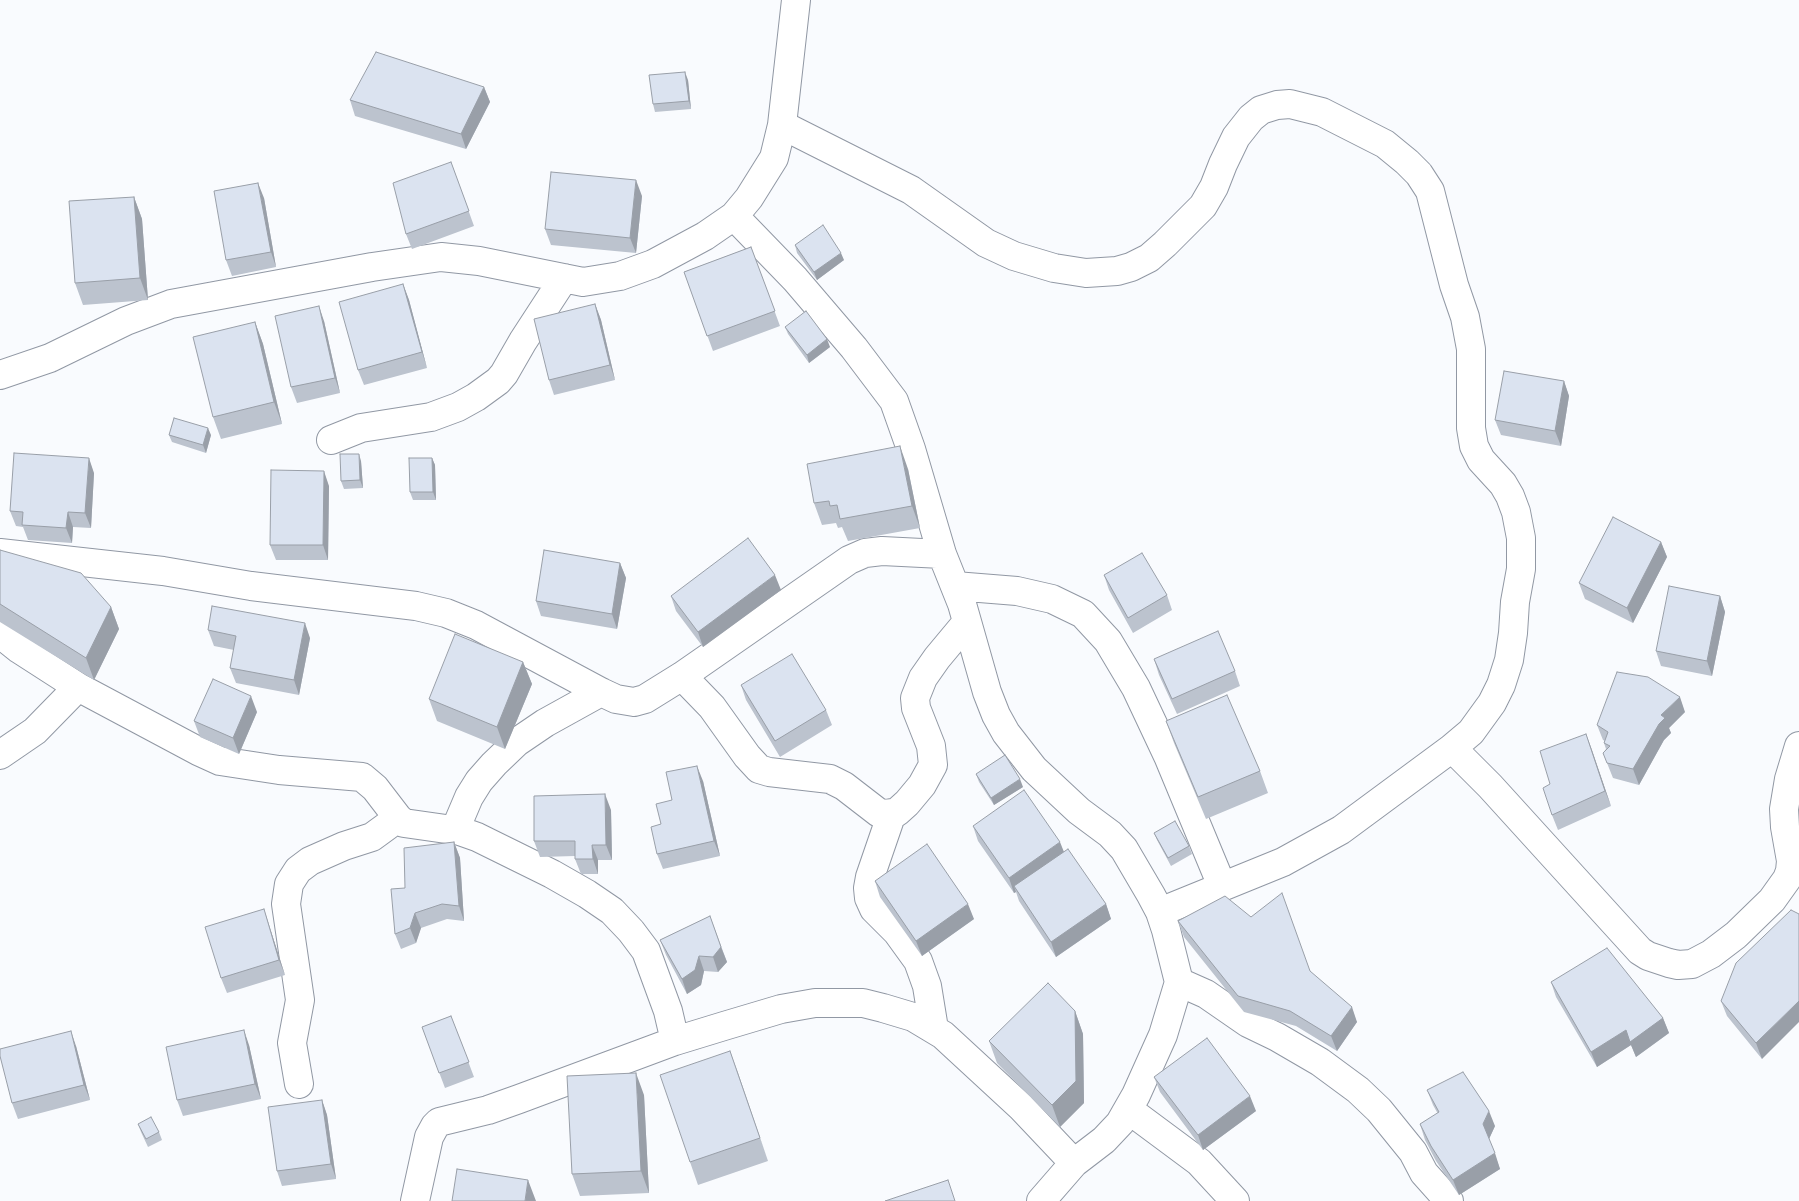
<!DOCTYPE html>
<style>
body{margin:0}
canvas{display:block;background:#f9fbfe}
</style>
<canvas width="1799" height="1201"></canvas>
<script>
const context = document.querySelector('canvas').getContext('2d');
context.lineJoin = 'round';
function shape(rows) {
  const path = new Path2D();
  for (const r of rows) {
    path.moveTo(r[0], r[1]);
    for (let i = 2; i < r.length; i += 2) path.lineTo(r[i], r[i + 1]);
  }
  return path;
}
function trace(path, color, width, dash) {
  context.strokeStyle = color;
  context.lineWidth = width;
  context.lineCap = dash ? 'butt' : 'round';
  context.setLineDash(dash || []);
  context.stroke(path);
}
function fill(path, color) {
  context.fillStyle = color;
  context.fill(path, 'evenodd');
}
const street = shape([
 [782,125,911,190,986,243,1014,256,1054,268,1086,273,1117,271,1131,267,1149,258,1165,244,1203,206,1214,187,1223,164,1236,137,1251,118,1261,110,1277,105,1290,104,1322,112,1385,144,1407,162,1419,174,1430,191,1454,285,1465,317,1471,349,1471,428,1474,446,1481,460,1503,484,1510,496,1516,512,1521,538,1521,569,1515,602,1513,633,1509,660,1501,685,1492,703,1471,732,1452,748],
 [734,216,795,279,854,348,894,401,911,449,942,554,962,604,987,692,996,715,1006,733,1034,769,1079,811,1110,834,1124,849,1151,895,1160,912,1166,930,1179,982,1163,1035,1136,1095,1120,1123,1104,1140,1074,1163,1041,1201],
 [0,375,50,358,126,321,171,304,372,267,441,257,479,261,583,282,620,276,653,264,705,236,734,216,749,198,774,158,782,125,796,0],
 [331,440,361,428,431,417,458,407,476,397,498,381,504,374,523,341,564,278],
 [0,553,163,571,251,586,416,606,446,613,476,625,601,692,616,699,634,702,645,699,682,676,849,560,865,553,882,551,942,554],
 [955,586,1017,591,1052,599,1083,614,1108,641,1136,688,1168,756,1222,886],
 [0,634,19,649,78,687,198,751,220,761,279,770,362,777,375,788,398,818,404,823,460,831,477,837,552,874,587,894,612,911,631,931,646,951,668,1011,675,1041],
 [682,676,712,707,747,756,759,769,769,772,830,779,844,786,879,813,887,814,897,812,907,803,922,785,933,765,931,746,916,708,915,698,923,678,937,658,967,622],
 [0,755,35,731,78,687],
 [892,813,870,877,868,888,869,898,874,909,897,932,918,961,927,986,934,1029],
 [455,830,469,797,479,781,494,764,517,742,545,723,601,692],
 [1160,912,1283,862,1341,830,1452,748,1490,786,1640,951,1648,956,1669,963,1678,965,1692,964,1711,954,1736,935,1772,900,1787,879,1790,871,1791,861,1785,827,1784,809,1789,779,1799,746],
 [1179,982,1206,994,1248,1023,1277,1037,1320,1062,1358,1090,1379,1110,1413,1152,1424,1173,1449,1201],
 [299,1084,292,1043,300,1000,286,904,289,884,298,870,310,861,344,846,372,837,398,818],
 [1129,1110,1199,1162,1235,1201],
 [415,1201,429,1137,435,1126,439,1122,488,1110,519,1099,675,1041,724,1026,781,1009,815,1003,863,1003,883,1008,913,1017,943,1035,1021,1107,1074,1163]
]);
trace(street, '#9198a4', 30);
trace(street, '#fff', 28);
fill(shape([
 [688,80,691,109,655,112,653,104],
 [484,87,490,102,466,149,355,116,350,100],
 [451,162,474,226,412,249,406,234],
 [642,196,636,253,551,245,545,229],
 [134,197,142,219,148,300,83,305,75,283],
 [264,198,276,267,232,276,226,260],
 [795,245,844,260,817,280,797,253],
 [751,247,780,326,713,351,684,272],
 [403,284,409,300,427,368,364,385,358,370],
 [595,304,601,320,615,380,554,395,549,380],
 [324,321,340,393,297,403,291,387],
 [255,322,263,344,282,424,221,439,213,417],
 [785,327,830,347,809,363,788,334],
 [1564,381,1569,396,1561,446,1501,435,1495,420],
 [169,435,211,435,206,453,172,442],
 [432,458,435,465,436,500,413,500,410,492],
 [361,461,363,488,344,489,341,481],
 [908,469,920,528,848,541,842,527,838,528,836,523,822,525,814,503],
 [94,473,91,528,73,527,72,543,28,540,23,527,16,526,10,511],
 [329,486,328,560,276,560,270,545],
 [1661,542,1667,557,1633,623,1585,599,1579,583],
 [0,550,111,607,119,629,94,680,0,622],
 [620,563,626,578,617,629,541,616,536,601],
 [1104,575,1167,595,1172,610,1133,633,1109,590],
 [781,590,703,647,676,611,671,596],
 [1720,596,1725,612,1712,676,1661,666,1656,651],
 [208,630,310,638,299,695,236,683,230,668,234,650,214,646],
 [1154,659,1235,671,1240,686,1177,714,1159,675],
 [523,662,532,684,505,749,437,721,429,699],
 [741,685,826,710,832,725,780,757,746,700],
 [257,712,239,754,200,737,194,721],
 [1685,712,1669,728,1671,733,1664,740,1639,785,1613,778,1603,753,1606,749,1604,743,1605,741,1603,740,1597,725],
 [1166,721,1260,771,1268,793,1206,819,1174,743],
 [1586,734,1611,806,1558,830,1552,815,1550,784],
 [976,774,1023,787,994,805,979,782],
 [703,781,720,856,663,869,657,854,672,800],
 [611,810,612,860,598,860,598,874,581,874,575,859,575,856,540,857,534,841],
 [973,826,1064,852,1106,904,1111,919,1056,957,1019,901,1016,892,1014,893,978,841],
 [1154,833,1189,846,1192,854,1171,866,1157,840],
 [454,842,460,858,464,921,447,919,421,928,416,943,401,949,395,934,405,888],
 [875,881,974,919,922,956,880,897],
 [264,909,269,925,285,975,227,993,221,978],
 [1799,914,1762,1059,1727,1016,1721,1001],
 [710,916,727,962,718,972,704,971,701,985,687,994,666,955,660,940],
 [1178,921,1310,971,1357,1022,1337,1051,1296,1026,1244,1012,1184,937],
 [1551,982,1663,1018,1669,1033,1636,1057,1631,1045,1597,1067,1556,997],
 [1075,1011,1083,1034,1084,1103,1060,1127,997,1063,989,1041],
 [451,1016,474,1077,445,1088,422,1027],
 [249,1045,261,1099,183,1116,177,1100],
 [76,1046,90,1100,18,1119,12,1103],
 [730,1051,768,1161,698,1185,690,1162],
 [1154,1077,1256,1111,1203,1150,1160,1092],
 [1427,1090,1495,1126,1489,1139,1500,1169,1459,1195,1436,1161,1425,1140,1420,1124,1438,1114,1433,1105],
 [644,1095,649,1193,580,1196,572,1174],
 [322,1100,327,1115,336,1179,282,1186,277,1171],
 [138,1124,159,1132,162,1140,148,1147,141,1132]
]), '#bcc3ce');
fill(shape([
 [685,72,688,80,691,109,689,101],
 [484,87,490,102,466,149,461,134],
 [636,180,642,196,636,253,630,238],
 [258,183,264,198,276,267,271,252],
 [134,197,142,219,148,300,140,278],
 [841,253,844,260,817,280,814,272],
 [403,284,409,300,427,368,422,352],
 [595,304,601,320,615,380,610,365],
 [319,306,324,321,340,393,335,378],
 [255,322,263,344,282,424,274,402],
 [827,339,830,347,809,363,807,355],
 [1564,381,1569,396,1561,446,1555,431],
 [208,428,211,435,206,453,203,445],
 [900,446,908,469,920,528,912,506],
 [359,454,361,461,363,488,360,480],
 [89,458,94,473,91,528,85,513],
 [432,458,435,465,436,500,433,492],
 [324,471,329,486,328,560,323,545],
 [68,512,73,527,72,543,66,528],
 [1661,542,1667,557,1633,623,1627,608],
 [620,563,626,578,617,629,612,614],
 [775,575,781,590,703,647,698,632],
 [1720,596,1725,612,1712,676,1707,661],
 [111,607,119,629,94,680,86,658],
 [305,623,310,638,299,695,294,680],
 [523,662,532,684,505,749,497,727],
 [251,696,257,712,239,754,233,738],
 [1680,697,1685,712,1669,728,1671,733,1664,740,1639,785,1633,769,1661,715],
 [1586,734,1592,750,1611,806,1605,791],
 [697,766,703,781,720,856,714,841],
 [1020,779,1023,787,994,805,991,798],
 [605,794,611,810,612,860,606,845],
 [454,842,460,858,464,921,459,906],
 [1060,842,1066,857,1014,886,1016,892,1014,893,1009,878],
 [592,845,598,860,598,874,593,859],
 [968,904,974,919,922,956,916,941],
 [1106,904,1111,919,1056,957,1051,942],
 [264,909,269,925,285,975,279,960],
 [415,913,421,928,416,943,410,928],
 [721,947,727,962,718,972,713,957],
 [699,956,704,971,701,985,687,994,682,979],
 [1799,1001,1799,1022,1762,1059,1756,1043],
 [1352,1007,1357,1022,1337,1051,1331,1036],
 [1075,1011,1083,1034,1084,1103,1060,1127,1052,1105],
 [1663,1018,1669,1033,1636,1057,1631,1045,1597,1067,1591,1052,1626,1030],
 [244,1030,249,1045,261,1099,255,1084],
 [71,1031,76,1046,90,1100,84,1085],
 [730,1051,738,1073,768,1161,760,1138],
 [636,1073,644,1095,649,1193,641,1171],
 [1250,1096,1256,1111,1203,1150,1198,1135],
 [322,1100,327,1115,336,1179,331,1164],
 [1489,1111,1495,1126,1489,1139,1483,1124],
 [1495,1153,1500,1169,1459,1195,1453,1180],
 [528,1180,536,1201,525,1201]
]), '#999fa8');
const building = shape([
 [376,52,484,87,461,134,350,100,376,52],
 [685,72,689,101,653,104,649,75,685,72],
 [451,162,469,211,406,234,393,183,451,162],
 [551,172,636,180,630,238,545,229,551,172],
 [258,183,271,252,226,260,214,191,258,183],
 [134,197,140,278,75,283,69,201,134,197],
 [823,225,841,253,814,272,795,245,823,225],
 [751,247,775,311,707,336,684,272,751,247],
 [403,284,422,352,358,370,339,302,403,284],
 [595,304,610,365,549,380,534,319,595,304],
 [319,306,335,378,291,387,275,316,319,306],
 [806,311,827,339,807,355,785,327,806,311],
 [255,322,274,402,213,417,193,337,255,322],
 [1504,371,1564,381,1555,431,1495,420,1504,371],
 [174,418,208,428,203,445,169,435,174,418],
 [900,446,912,506,840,519,837,505,830,506,829,501,814,503,807,464,900,446],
 [14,453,89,458,85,513,68,512,66,528,22,525,23,512,10,511,14,453],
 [340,454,359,454,360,480,341,481,340,454],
 [409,458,432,458,433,492,410,492,409,458],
 [271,470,324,471,323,545,270,545,271,470],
 [1613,517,1661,542,1627,608,1579,583,1613,517],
 [748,538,775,575,698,632,671,596,748,538],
 [0,550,81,573,111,607,86,658,0,604,0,550],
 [544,550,620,563,612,614,536,601,544,550],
 [1142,553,1167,595,1128,618,1104,575,1142,553],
 [1669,586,1720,596,1707,661,1656,651,1669,586],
 [212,606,305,623,294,680,230,668,236,636,208,630,212,606],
 [1218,631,1235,671,1172,699,1154,659,1218,631],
 [455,634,523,662,497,727,429,699,455,634],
 [792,654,826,710,775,741,741,685,792,654],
 [1617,672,1648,677,1680,697,1661,715,1665,718,1659,724,1633,769,1607,763,1603,753,1610,746,1604,743,1608,732,1597,725,1617,672],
 [213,679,251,696,233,738,194,721,213,679],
 [1227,695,1260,771,1198,797,1166,721,1227,695],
 [1586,734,1605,791,1552,815,1543,788,1550,784,1540,751,1586,734],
 [1005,755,1020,779,991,798,976,774,1005,755],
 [697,766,714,841,657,854,651,827,661,824,656,804,672,800,666,772,697,766],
 [1024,790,1060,842,1009,878,973,826,1024,790],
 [605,794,606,845,592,845,593,859,575,859,575,841,534,841,534,796,605,794],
 [1175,821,1189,846,1168,858,1154,833,1175,821],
 [454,842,459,906,442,904,415,913,410,928,395,934,391,889,405,888,404,848,454,842],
 [927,844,968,904,916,941,875,881,927,844],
 [1068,849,1106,904,1051,942,1014,886,1068,849],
 [1282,893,1310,971,1352,1007,1331,1036,1290,1011,1238,996,1178,921,1225,896,1251,917,1282,893],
 [264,909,279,960,221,978,205,927,264,909],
 [1791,910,1799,914,1799,1001,1756,1043,1721,1001,1736,963,1791,910],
 [710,916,721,947,713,957,699,956,695,970,682,979,660,940,710,916],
 [1607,948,1663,1018,1630,1042,1626,1030,1591,1052,1551,982,1607,948],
 [1048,983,1075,1011,1076,1081,1052,1105,989,1041,1048,983],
 [451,1016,469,1062,439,1073,422,1027,451,1016],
 [244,1030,255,1084,177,1100,166,1047,244,1030],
 [71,1031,84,1085,12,1103,0,1056,0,1049,71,1031],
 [1207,1038,1250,1096,1198,1135,1154,1077,1207,1038],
 [730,1051,760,1138,690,1162,660,1075,730,1051],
 [1463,1072,1489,1111,1483,1124,1495,1153,1453,1180,1431,1146,1420,1124,1439,1112,1427,1090,1463,1072],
 [636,1073,641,1171,572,1174,567,1076,636,1073],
 [322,1100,331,1164,277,1171,268,1107,322,1100],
 [151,1117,159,1132,146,1139,138,1124,151,1117],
 [457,1169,528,1180,525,1201,452,1201,457,1169],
 [948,1180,955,1201,885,1201,948,1180]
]);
fill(building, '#dbe3f0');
trace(building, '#999fa8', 1);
</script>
